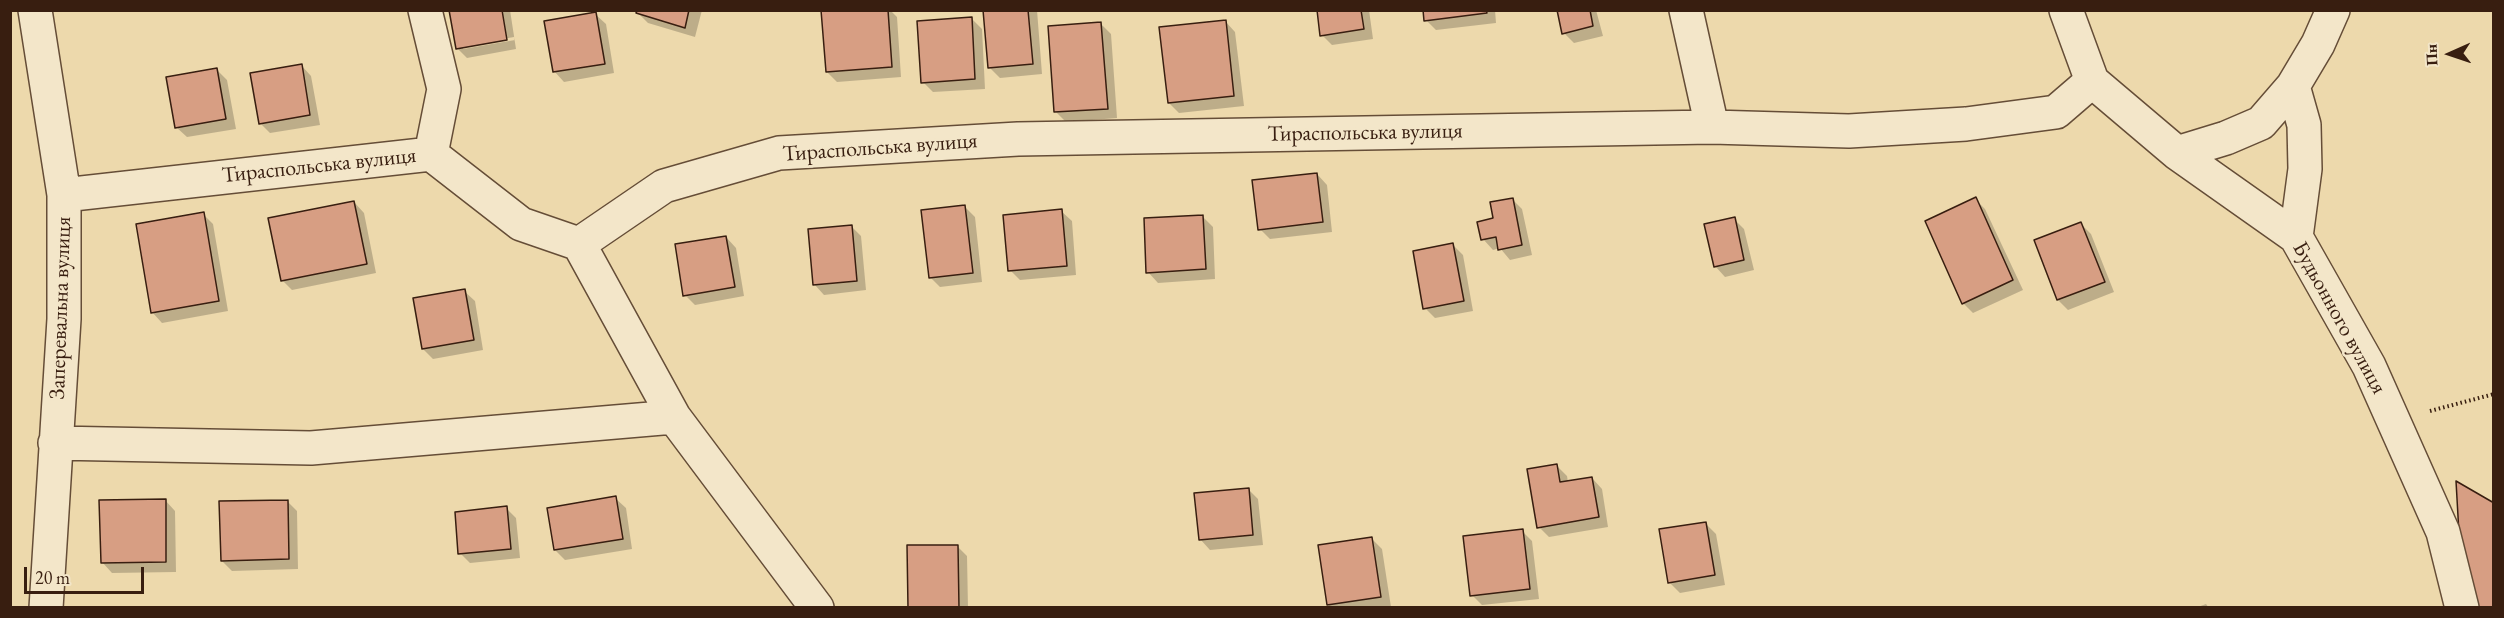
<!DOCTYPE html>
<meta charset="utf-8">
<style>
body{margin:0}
#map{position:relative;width:2504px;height:618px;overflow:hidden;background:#edd9ac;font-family:"EB Garamond",serif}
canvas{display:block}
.frame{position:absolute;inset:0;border:12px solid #381e10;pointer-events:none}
.north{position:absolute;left:2420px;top:24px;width:60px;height:60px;-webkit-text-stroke:4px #f3e6c9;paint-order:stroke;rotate:267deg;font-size:16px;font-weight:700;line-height:24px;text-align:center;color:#381e10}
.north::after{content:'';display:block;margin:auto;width:21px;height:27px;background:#381e10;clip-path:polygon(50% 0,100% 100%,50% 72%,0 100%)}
.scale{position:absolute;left:24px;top:567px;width:120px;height:27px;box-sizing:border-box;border:3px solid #381e10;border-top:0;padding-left:8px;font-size:18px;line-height:21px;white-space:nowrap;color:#381e10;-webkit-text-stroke:4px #f3e6c9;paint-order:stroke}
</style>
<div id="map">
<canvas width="2504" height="618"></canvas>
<div class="frame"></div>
<div class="north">Пн</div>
<div class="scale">20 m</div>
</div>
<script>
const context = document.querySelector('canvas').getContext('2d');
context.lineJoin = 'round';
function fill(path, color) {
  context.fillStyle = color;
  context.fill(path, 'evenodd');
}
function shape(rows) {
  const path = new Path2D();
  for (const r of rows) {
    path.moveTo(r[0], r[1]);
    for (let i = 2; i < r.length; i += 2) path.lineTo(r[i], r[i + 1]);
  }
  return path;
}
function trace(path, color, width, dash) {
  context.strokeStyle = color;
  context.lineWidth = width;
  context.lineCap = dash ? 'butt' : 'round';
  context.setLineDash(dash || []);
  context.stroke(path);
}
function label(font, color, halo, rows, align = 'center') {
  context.font = font + ' "EB Garamond",serif';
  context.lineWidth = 5;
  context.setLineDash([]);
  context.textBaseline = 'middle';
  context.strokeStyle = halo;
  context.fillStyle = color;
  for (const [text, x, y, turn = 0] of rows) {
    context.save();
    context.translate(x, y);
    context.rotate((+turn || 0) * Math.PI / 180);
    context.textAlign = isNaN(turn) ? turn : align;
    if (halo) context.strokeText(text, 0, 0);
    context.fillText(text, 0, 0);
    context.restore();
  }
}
fill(shape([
 [451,10,510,10,516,49,467,58,457,48],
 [514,37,515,40,463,49,463,46],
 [639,10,702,10,695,37,648,23,638,13],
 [840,10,890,10,897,17,901,77,837,82,827,72],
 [984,10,1037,10,1042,74,1000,78,990,68],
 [1318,10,1369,10,1373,39,1332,45,1322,35],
 [1424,10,1495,10,1496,23,1436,30,1426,20],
 [1558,10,1596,10,1603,36,1574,43,1564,33],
 [595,14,606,24,614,73,564,82,554,71],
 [972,19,982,29,985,89,933,92,923,82],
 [1225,21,1235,32,1244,106,1179,113,1169,103],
 [1101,24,1111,34,1117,118,1066,122,1056,112],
 [301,65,311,76,320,125,270,133,260,123],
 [217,70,227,80,236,129,187,137,176,127],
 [1317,174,1327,185,1332,232,1270,239,1260,229],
 [1512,199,1522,209,1532,255,1510,260,1500,248,1493,250,1483,239,1495,220],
 [1975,199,1985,209,2023,290,1973,313,1963,303],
 [354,202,364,213,376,273,292,290,282,280],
 [965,207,975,217,982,282,940,287,930,277],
 [1061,211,1072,221,1076,275,1020,280,1010,270],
 [203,214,213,224,228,311,162,323,152,312],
 [1202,216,1213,227,1215,279,1158,283,1148,272],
 [1734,219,1744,229,1754,270,1725,277,1715,266],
 [2081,224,2091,234,2114,292,2068,310,2058,300,2036,241],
 [851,226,861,236,866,290,824,295,814,284],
 [726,237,736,248,744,296,695,305,685,295],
 [1453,245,1463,255,1473,311,1435,318,1425,308],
 [464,291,475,301,483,350,433,359,423,349],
 [1557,466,1567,476,1568,482,1592,478,1602,489,1608,527,1549,537,1539,527],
 [1248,489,1258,499,1263,545,1210,550,1200,539],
 [615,498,626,508,632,549,565,560,555,550],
 [165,500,175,511,176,572,112,573,102,562],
 [287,501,297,511,298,569,232,571,222,561],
 [506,508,516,518,520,558,470,563,460,553],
 [1706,524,1716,534,1725,585,1680,593,1670,583],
 [1522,531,1532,541,1539,599,1482,605,1472,595],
 [1372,539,1382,549,1391,607,1331,608,1328,605],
 [957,546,967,556,968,608,910,608],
 [2206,604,2209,608,2195,608]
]), '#0003');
const building = shape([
 [449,10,502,10,507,40,456,49,449,10],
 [637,10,689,10,685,28,636,13,637,10],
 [821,10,888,10,892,67,826,72,821,10],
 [983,10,1028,10,1033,64,988,68,983,10],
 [1317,10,1361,10,1364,29,1320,36,1317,10],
 [1423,10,1486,10,1487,13,1424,21,1423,10],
 [1557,10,1590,10,1593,26,1562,34,1557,10],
 [596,12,605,64,553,72,544,21,596,12],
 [972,17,975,79,921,83,917,21,972,17],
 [1226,20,1234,96,1168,103,1159,27,1226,20],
 [1101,22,1108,109,1054,112,1048,26,1101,22],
 [302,64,310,115,259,124,250,73,302,64],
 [217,68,226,119,175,128,166,77,217,68],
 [1317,173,1323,222,1258,230,1252,180,1317,173],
 [1976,197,2013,280,1962,304,1925,221,1976,197],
 [1513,198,1522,245,1498,250,1496,237,1481,240,1477,222,1493,218,1490,202,1513,198],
 [354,201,367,264,281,281,268,218,354,201],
 [965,205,973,273,929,278,921,210,965,205],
 [1062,209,1067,266,1008,271,1003,215,1062,209],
 [204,212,219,301,151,313,136,224,204,212],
 [1203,215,1206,269,1146,273,1144,218,1203,215],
 [1735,217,1744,260,1714,267,1704,224,1735,217],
 [2081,222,2105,282,2057,300,2034,240,2081,222],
 [852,225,857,281,813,285,808,229,852,225],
 [726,236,735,287,683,296,675,244,726,236],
 [1453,243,1464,301,1423,309,1413,251,1453,243],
 [465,289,474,340,422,349,413,298,465,289],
 [1557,464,1560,482,1592,477,1599,517,1537,528,1527,469,1557,464],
 [2456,481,2494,503,2494,608,2471,608,2461,569,2456,481],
 [1249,488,1253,535,1199,540,1194,493,1249,488],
 [616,496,623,539,554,550,547,508,616,496],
 [166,499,166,562,101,563,99,500,166,499],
 [288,500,289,559,221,561,219,501,288,500],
 [507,506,511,549,458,554,455,512,507,506],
 [1706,522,1715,575,1668,583,1659,529,1706,522],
 [1523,529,1530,589,1470,596,1463,536,1523,529],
 [1372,537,1381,597,1327,605,1318,545,1372,537],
 [907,545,958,545,959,608,908,608,907,545]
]);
fill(building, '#d79e83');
trace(building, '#381e10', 1.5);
const minor = shape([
 [35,10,64,195,64,319,46,608],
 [425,10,444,89,431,154],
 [1686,10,1712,127],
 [2066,10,2092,81,2177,153,2296,237,2369,366,2443,532,2462,608],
 [2293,86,2304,125,2305,169,2296,237],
 [2177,153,2226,138,2261,123,2293,86,2318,44,2333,10],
 [64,195,431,154,521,224,579,244,664,186,779,153,1018,139,1712,127,1849,131,1966,124,2056,112,2092,81],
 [579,244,674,417,817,608],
 [55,443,311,448,674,417]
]);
trace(minor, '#654d37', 36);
trace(shape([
 [2430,411,2494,394]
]), '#381e10', 4, [1.5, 3]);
trace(minor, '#f3e6c9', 33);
label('22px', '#381e10', '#f3e6c9', [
 ["Тираспольська вулиця",1365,133,-1],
 ["Тираспольська вулиця",880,148,-4],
 ["Тираспольська вулиця",319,166,-6],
 ["Заперевальна вулиця",61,308,-88],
 ["Будьонного вулиця",2339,318,61]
]);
</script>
